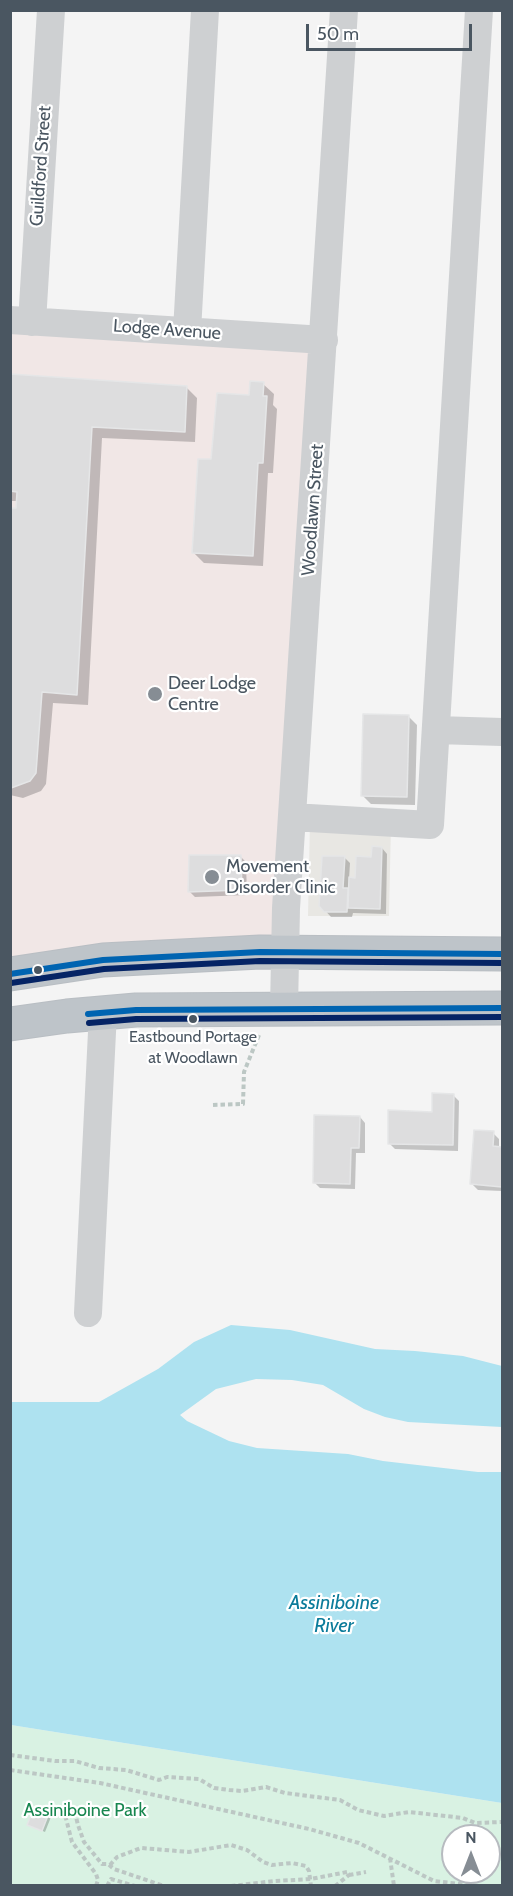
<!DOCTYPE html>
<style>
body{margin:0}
#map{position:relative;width:513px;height:1896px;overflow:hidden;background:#f4f4f4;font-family:Cabin,sans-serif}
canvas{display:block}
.frame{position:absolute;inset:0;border:12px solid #4a5661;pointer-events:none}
.north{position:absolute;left:441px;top:1824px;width:60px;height:60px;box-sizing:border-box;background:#fff;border:2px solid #b7bbc0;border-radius:50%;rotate:0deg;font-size:16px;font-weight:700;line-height:24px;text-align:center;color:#4a5661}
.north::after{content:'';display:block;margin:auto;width:21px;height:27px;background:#868d94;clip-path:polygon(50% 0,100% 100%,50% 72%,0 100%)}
.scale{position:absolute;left:306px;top:24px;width:166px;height:27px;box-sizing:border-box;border:3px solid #4a5661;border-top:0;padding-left:8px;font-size:18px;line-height:21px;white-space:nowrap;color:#4a5661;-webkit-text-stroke:4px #fff;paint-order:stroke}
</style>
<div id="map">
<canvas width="513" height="1896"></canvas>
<div class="frame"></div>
<div class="north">N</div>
<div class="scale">50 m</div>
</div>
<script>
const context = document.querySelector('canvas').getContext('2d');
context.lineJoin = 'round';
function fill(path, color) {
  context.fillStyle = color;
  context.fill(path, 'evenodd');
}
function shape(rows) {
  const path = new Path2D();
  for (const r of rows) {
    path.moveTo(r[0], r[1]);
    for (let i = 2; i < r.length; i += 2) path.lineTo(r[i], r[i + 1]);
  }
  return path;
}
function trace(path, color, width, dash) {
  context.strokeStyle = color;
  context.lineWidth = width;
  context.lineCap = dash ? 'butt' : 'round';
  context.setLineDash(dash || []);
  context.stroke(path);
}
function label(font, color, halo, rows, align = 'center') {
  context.font = font + ' Cabin,sans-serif';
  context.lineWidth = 4.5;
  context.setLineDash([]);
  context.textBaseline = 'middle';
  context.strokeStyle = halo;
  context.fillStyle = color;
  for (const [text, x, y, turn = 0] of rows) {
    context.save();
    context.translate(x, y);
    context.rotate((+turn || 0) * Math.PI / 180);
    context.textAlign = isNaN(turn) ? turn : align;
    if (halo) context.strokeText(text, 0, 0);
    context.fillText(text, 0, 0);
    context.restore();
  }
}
fill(shape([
 [310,821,391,824,389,916,308,916]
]), '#e8e7e3');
fill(shape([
 [11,320,324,340,285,953,11,974]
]), '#f1e7e6');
fill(shape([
 [11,1725,502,1803,502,1885,11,1886],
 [453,1836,489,1836,489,1872,453,1872]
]), '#d9f2e3');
fill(shape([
 [231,1325,290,1330,375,1349,415,1351,463,1356,502,1366,502,1427,408,1422,385,1417,364,1409,323,1385,292,1380,256,1379,216,1389,180,1415,187,1421,229,1441,257,1448,348,1454,383,1461,478,1472,502,1472,502,1803,11,1725,11,1402,99,1402,158,1369,194,1342]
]), '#aee2f0');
fill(shape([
 [10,375,186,387,197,398,195,442,102,438,88,705,53,703,46,784,41,791,23,798,10,795,10,509,18,509,18,501,10,501],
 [263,384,274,394,273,405,277,409,273,473,268,473,263,566,204,563,193,552,213,461,250,397],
 [409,717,417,725,415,805,371,804,362,795],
 [382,848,387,854,386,914,353,913,352,917,331,917,321,906,344,857,350,863,349,879,357,879],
 [240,856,246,862,247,895,195,897,189,891],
 [453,1095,459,1101,458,1151,395,1149,389,1143,433,1113],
 [360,1117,365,1123,365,1153,356,1153,355,1189,320,1188,314,1182],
 [493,1133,499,1139,499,1148,502,1149,502,1191,478,1190,472,1184],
 [48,1815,51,1817,45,1832,29,1825]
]), '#0003');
const building = shape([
 [10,374,187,386,185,432,92,427,77,695,42,692,36,773,30,781,11,788,10,508,16,508,17,492,10,491,10,374],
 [250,381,264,382,263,396,267,396,263,463,258,463,253,556,192,553,198,459,211,459,217,393,249,395,250,381],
 [363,714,409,715,407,797,361,796,363,714],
 [372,846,382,847,380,909,348,908,349,877,355,878,356,856,371,857,372,846],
 [189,855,241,855,242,890,188,892,189,855],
 [322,856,345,856,343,888,348,888,347,912,324,912,319,906,322,856],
 [432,1093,454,1094,453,1145,388,1144,388,1110,432,1112,432,1093],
 [314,1115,360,1116,359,1148,351,1148,350,1184,313,1183,314,1115],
 [474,1130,494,1131,493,1146,502,1147,502,1187,470,1184,474,1130],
 [34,1808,49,1813,42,1831,27,1825,34,1808]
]);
fill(building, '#ddddde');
trace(building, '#e5e6e7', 1.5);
const highway = shape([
 [10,974,103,960,260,952,502,954],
 [10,1024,67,1016,136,1010,502,1008]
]);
trace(highway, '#b9bec3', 35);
trace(shape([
 [213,1105,243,1104,244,1072,259,1035],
 [10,1755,55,1761,75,1761,99,1768,126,1770,159,1780,167,1777,199,1779,214,1788,229,1790,242,1791,266,1787,285,1793,340,1800,358,1810,384,1816,409,1812,463,1818,475,1823,502,1822],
 [10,1770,100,1783,309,1829,359,1843,434,1881,478,1886],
 [390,1858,394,1886],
 [110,1865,117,1857,141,1848,189,1852,231,1845,247,1850,263,1862,272,1865,292,1863,306,1866,309,1871,311,1886],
 [349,1875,366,1872],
 [96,1886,98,1880,96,1874,72,1842,64,1811,74,1809,78,1825,84,1842,102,1864,108,1864,114,1869,164,1886],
 [107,1886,111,1879,135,1886],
 [231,1886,275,1881,311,1879,347,1872],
 [335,1886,349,1875,347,1872]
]), '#bcc7c4', 4, [4.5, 3]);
trace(shape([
 [10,320,324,340],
 [32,322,51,10],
 [187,331,205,10],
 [436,730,502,732],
 [292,817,430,825,479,10],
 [284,1009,286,908,344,10],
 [88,1313,103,1012]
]), '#ced0d2', 28);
trace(highway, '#bec4c9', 33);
trace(shape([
 [10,974,103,960,260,952,502,954],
 [88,1014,136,1010,502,1008]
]), '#0064b1', 6);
trace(shape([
 [11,983,104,969,260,961,502,963],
 [89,1023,136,1019,502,1017]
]), '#052465', 6);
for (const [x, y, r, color] of [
 [155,694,8,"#868d94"],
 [212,877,8,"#868d94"],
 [38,970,5,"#4a5661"],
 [193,1019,5,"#4a5661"]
]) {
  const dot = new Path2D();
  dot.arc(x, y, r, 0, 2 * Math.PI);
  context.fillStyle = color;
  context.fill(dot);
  trace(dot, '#fff', 2);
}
label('16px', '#4a5661', '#fff', [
 ["Eastbound Portage",193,1037],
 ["at Woodlawn",193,1058]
]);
label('18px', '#4a5661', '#fff', [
 ["Guildford Street",41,166,-86],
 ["Lodge Avenue",167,330,4],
 ["Woodlawn Street",313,510,-86]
]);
label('18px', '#4a5661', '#fff', [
 ["Deer Lodge",168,684],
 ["Centre",168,705],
 ["Movement",226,867],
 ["Disorder Clinic",226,888]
], 'left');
label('18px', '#17864f', '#fff', [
 ["Assiniboine Park",85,1811]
]);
label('italic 20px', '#0c7c9b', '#fff', [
 ["Assiniboine",334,1603],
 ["River",334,1626]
]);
</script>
